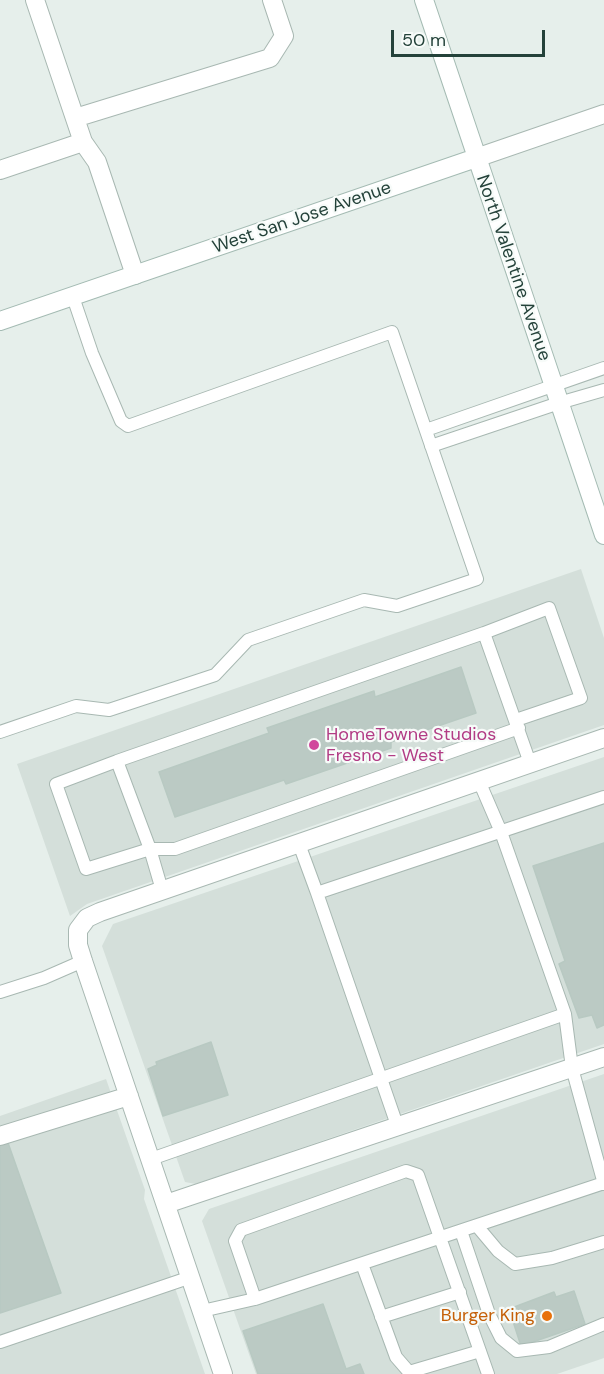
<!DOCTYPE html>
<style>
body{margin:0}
#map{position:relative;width:604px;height:1374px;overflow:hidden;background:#e6efeb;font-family:"DM Sans",sans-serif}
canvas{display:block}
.scale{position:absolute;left:391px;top:30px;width:154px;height:27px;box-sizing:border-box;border:3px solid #24423a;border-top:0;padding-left:8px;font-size:18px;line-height:21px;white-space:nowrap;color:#24423a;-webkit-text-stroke:4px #f7fbf9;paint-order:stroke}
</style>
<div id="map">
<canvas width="604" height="1374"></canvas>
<div class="scale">50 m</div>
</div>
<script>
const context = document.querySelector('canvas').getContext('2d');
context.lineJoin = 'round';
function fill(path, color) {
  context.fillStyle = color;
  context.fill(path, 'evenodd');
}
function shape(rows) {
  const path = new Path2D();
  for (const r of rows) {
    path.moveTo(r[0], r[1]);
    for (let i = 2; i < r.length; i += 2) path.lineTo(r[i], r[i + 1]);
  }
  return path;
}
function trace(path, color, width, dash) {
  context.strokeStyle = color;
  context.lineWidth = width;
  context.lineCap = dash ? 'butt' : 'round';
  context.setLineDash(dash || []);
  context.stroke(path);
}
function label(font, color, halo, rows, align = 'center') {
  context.font = font + ' "DM Sans",sans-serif';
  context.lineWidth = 4.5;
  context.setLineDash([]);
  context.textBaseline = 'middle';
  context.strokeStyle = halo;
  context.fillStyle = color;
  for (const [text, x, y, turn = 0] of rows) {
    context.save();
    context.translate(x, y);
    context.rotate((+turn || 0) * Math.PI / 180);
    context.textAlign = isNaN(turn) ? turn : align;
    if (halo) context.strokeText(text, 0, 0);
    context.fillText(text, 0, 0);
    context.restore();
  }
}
fill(shape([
 [581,569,604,638,604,725,87,904,70,916,17,764],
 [604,757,604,1044,196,1184,185,1182,102,946,113,924],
 [604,1074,604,1358,557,1374,256,1374,202,1221,209,1209],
 [106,1079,145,1190,144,1199,205,1374,0,1374,0,1116]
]), '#d4dfda');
const building = shape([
 [461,667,476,713,391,742,391,748,286,784,284,780,175,817,159,772,269,733,267,728,374,691,375,697,461,667],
 [604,843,604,1025,597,1028,592,1015,579,1018,559,964,565,961,533,866,604,843],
 [211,1042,228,1095,163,1116,148,1069,157,1065,156,1062,211,1042],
 [7,1140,61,1293,0,1313,0,1142,7,1140],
 [574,1291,585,1324,521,1346,509,1309,554,1292,556,1297,574,1291],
 [323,1304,346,1369,360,1364,364,1374,258,1374,243,1331,323,1304]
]);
fill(building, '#bbcac4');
trace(building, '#b8c9c2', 1.5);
const lane = shape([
 [426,430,604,368],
 [431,446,559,403,604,390],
 [484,633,549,608,581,698,516,720],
 [0,732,76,706,109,710,215,675,248,640,364,600,397,606,477,579,392,332,128,426,121,421,92,353,73,297],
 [117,761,484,633,530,763],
 [479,781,501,832,565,1014,572,1068,604,1184],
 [299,844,317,893],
 [162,890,150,849,117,761,56,784,86,869,150,849,175,849,519,728],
 [0,992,44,978,83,961],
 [398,1128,317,893,604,797],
 [151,1159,565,1014],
 [477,1226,498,1251,515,1264,552,1258,604,1242],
 [461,1231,489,1314,501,1338,517,1351,549,1347,604,1324],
 [362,1264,396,1357,409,1372,480,1351],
 [255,1299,235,1241,241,1230,406,1171,418,1175,488,1374],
 [202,1311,255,1299,604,1183],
 [381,1317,460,1292],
 [0,1342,191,1277]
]);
const street = shape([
 [35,0,83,142,97,162,135,275],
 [75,118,270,58,284,36,272,0],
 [476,158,604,114],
 [0,170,83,142],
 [0,1136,129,1096],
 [166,1204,604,1057],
 [223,1374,83,961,78,945,78,930,87,918,100,912,604,738]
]);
const secondary = shape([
 [424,0,604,535],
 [0,321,476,158]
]);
trace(lane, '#a8b8b2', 14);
trace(street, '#a8b8b2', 20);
trace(secondary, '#a4bbb3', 20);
trace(lane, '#fff', 12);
trace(street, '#fff', 18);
trace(secondary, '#fff', 18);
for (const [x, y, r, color] of [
 [314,745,6,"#d1479c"],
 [547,1316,6,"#e8710a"]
]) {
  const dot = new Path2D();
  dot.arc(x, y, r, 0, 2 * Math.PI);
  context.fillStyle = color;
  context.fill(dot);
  trace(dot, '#f7fbf9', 2);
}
label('18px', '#24423a', '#f7fbf9', [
 ["West San Jose Avenue",302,218,-19],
 ["North Valentine Avenue",513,268,71]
]);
label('18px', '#b23c85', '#f7fbf9', [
 ["HomeTowne Studios",326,735],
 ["Fresno - West",326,756]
], 'left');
label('18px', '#c56008', '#f7fbf9', [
 ["Burger King",535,1316]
], 'right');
</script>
